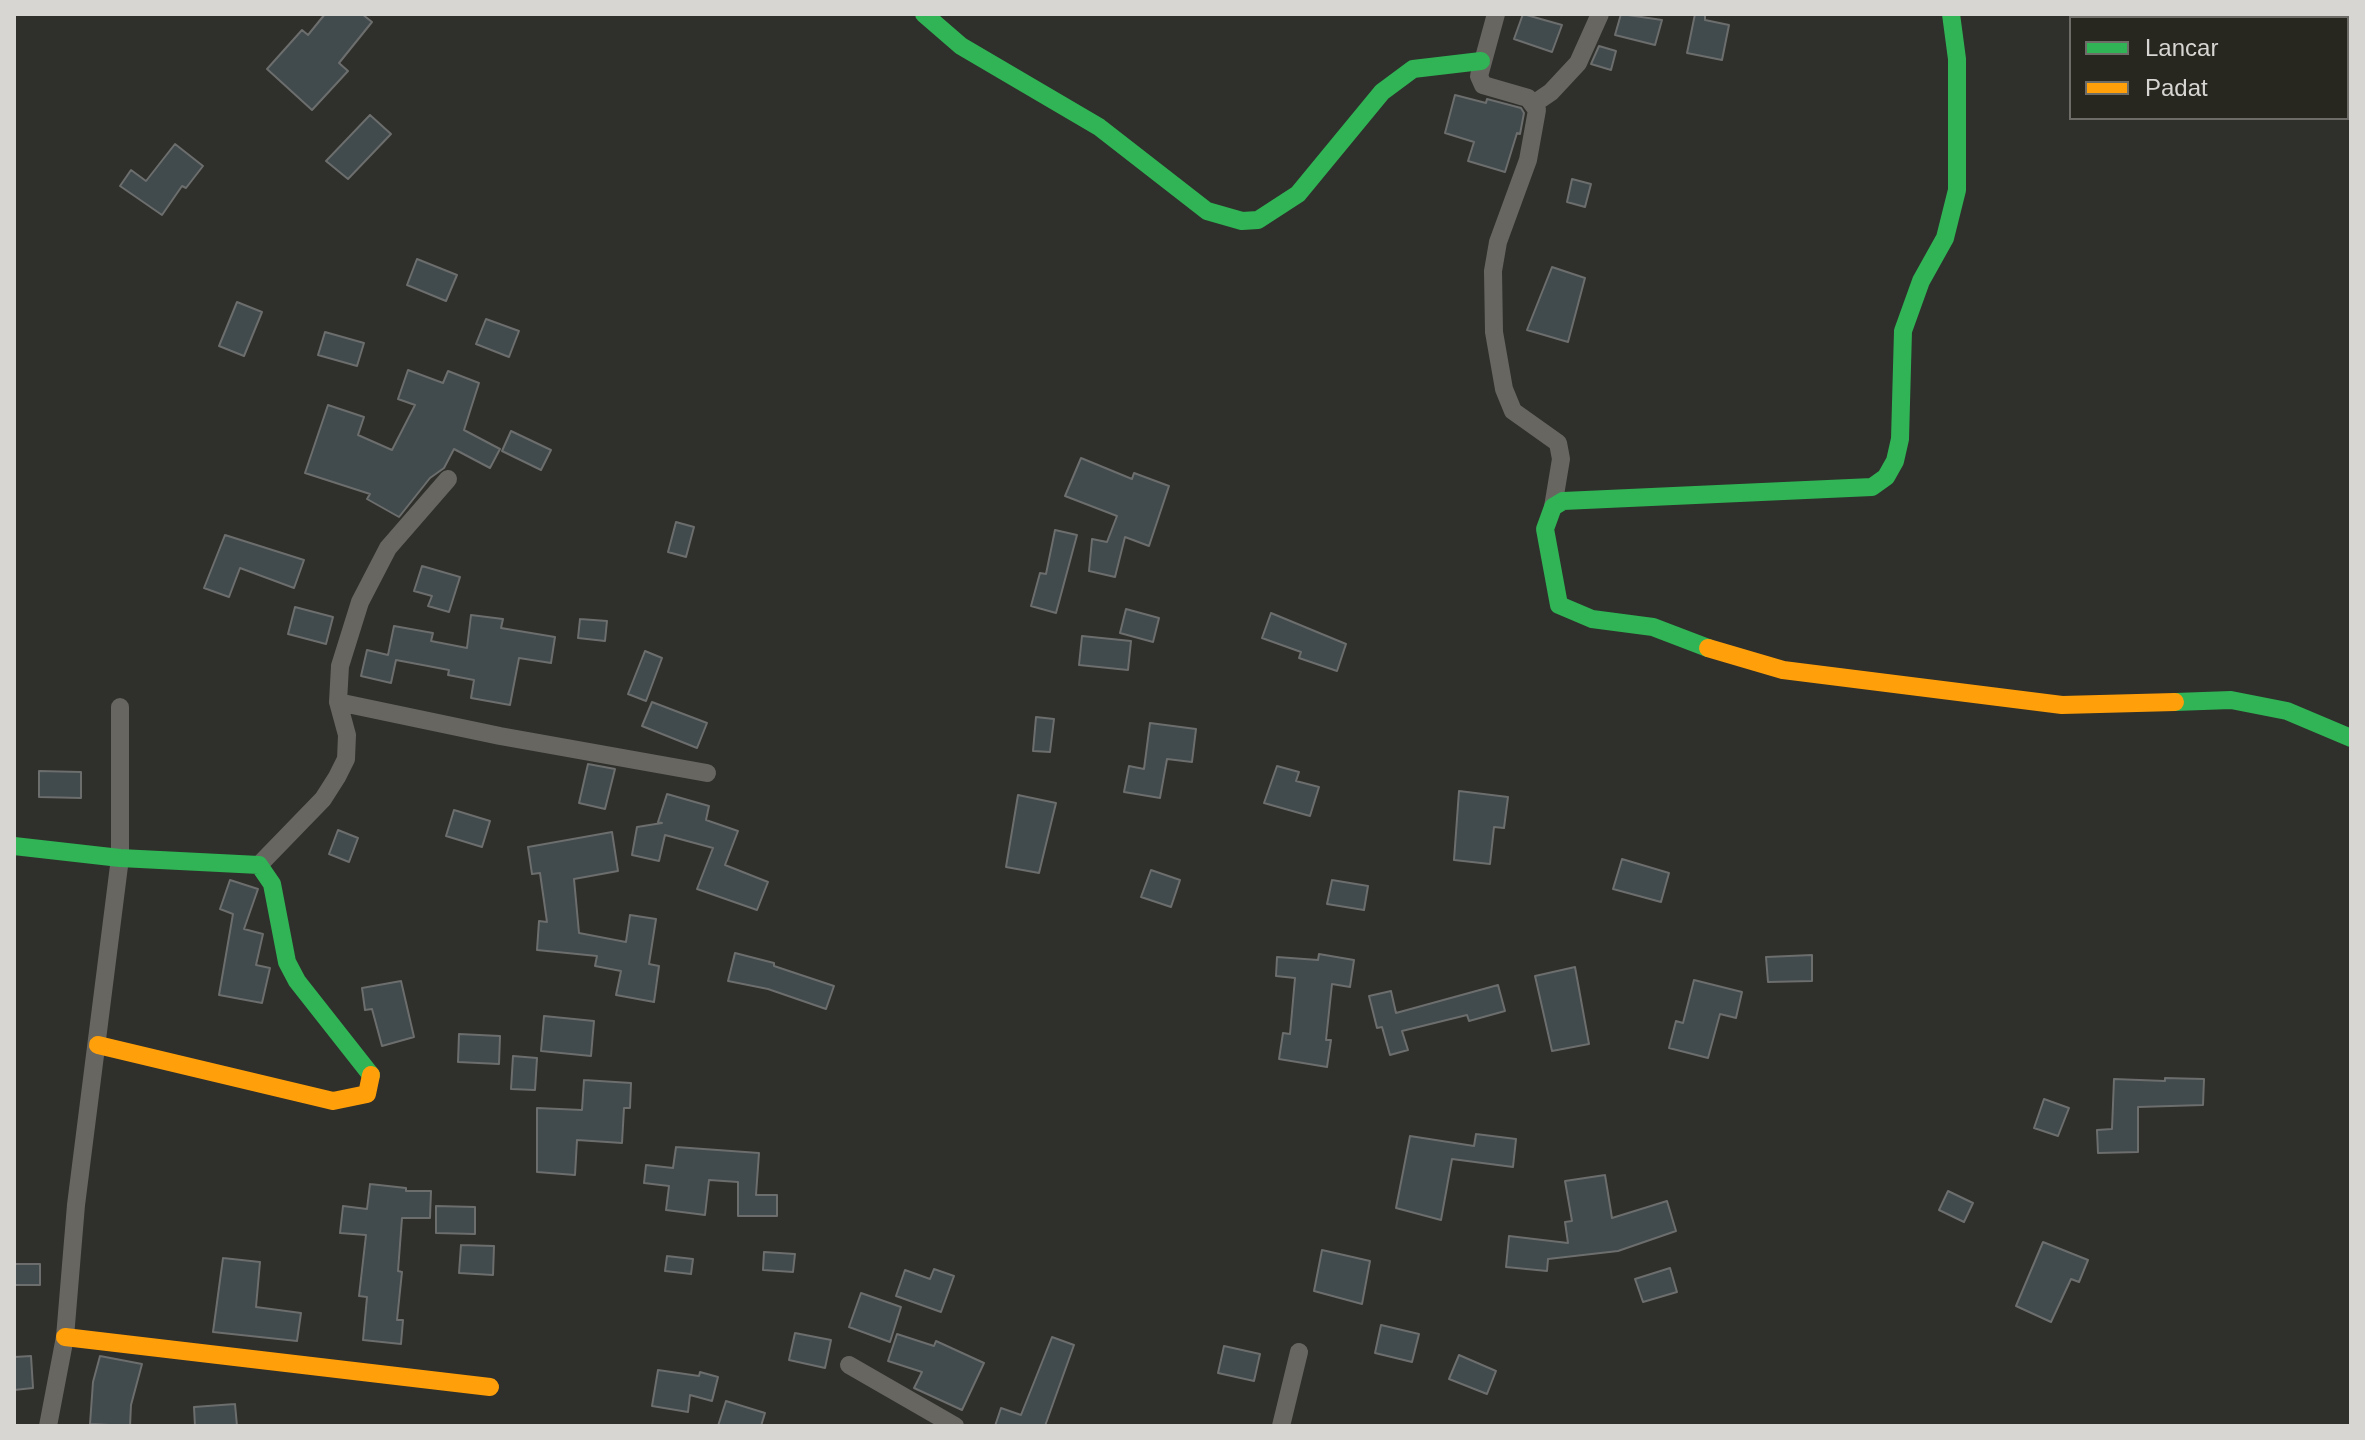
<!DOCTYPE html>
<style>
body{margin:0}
#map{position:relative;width:2365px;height:1440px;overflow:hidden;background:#2f2f2b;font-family:Helvetica,sans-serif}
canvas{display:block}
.frame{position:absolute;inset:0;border:16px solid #d7d6d2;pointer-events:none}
.legend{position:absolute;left:2069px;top:16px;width:280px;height:104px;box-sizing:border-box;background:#27261f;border:2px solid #6d6c67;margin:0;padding:10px 14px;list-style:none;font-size:24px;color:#d7d6d2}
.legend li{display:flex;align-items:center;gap:16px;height:40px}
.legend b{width:40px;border:2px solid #6d6c67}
</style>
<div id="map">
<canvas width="2365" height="1440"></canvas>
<div class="frame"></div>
<ul class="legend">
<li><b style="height:10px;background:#30b455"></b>Lancar</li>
<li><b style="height:10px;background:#ff9f0a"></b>Padat</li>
</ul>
</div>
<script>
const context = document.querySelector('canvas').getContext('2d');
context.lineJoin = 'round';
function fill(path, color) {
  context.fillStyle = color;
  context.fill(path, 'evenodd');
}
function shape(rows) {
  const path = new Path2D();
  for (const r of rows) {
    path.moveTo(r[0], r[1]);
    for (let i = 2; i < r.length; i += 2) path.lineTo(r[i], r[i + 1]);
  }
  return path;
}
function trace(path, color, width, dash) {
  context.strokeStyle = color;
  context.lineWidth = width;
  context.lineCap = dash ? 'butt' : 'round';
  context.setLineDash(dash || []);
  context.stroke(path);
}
const building = shape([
 [325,14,362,14,372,22,339,63,348,71,312,110,267,69,302,30,308,35,325,14],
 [1523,14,1562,25,1552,52,1514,39,1523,14],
 [1621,14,1662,20,1655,45,1615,35,1621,14],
 [1695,14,1705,14,1705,20,1729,25,1722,60,1687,53,1695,14],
 [1599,46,1616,51,1611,70,1591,64,1599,46],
 [1455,95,1486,103,1487,99,1521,108,1524,113,1520,134,1517,133,1505,172,1468,161,1474,142,1445,133,1455,95],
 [370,115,391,134,348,179,326,161,370,115],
 [175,144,203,166,186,188,182,186,162,215,120,186,131,170,146,181,175,144],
 [1572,179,1591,184,1585,207,1567,202,1572,179],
 [417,259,457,275,446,301,407,285,417,259],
 [1552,267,1585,278,1568,342,1527,330,1552,267],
 [237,302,262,312,244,356,219,346,237,302],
 [486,319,519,331,509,357,476,344,486,319],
 [325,332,364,343,357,366,318,355,325,332],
 [408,370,443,383,448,371,479,383,464,430,500,449,490,468,454,449,444,468,430,478,399,517,367,499,370,494,305,473,328,405,364,417,358,435,392,450,415,405,398,399,408,370],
 [511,431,551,450,541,470,502,451,511,431],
 [1081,458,1132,479,1134,473,1169,486,1149,546,1125,537,1115,577,1089,571,1092,539,1107,542,1117,516,1065,496,1081,458],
 [676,522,694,527,686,557,668,552,676,522],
 [1055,530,1077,535,1056,613,1031,606,1040,573,1046,574,1055,530],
 [225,535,304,560,294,588,240,568,229,597,204,588,225,535],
 [422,566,460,577,449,612,428,606,432,596,414,591,422,566],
 [295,607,333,617,326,644,288,634,295,607],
 [1126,609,1159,618,1153,642,1120,633,1126,609],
 [1271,613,1346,644,1337,671,1299,658,1301,652,1262,638,1271,613],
 [471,615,503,619,501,628,555,637,551,663,519,658,510,705,471,698,474,680,448,675,449,670,396,660,391,683,361,676,367,650,388,655,394,626,433,633,431,641,467,648,471,615],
 [580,619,607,621,605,641,578,638,580,619],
 [1082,636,1131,641,1128,670,1079,665,1082,636],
 [645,651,662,658,646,701,628,694,645,651],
 [652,702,707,723,697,748,642,726,652,702],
 [1036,717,1054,719,1050,752,1033,751,1036,717],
 [1150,723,1196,729,1192,762,1167,759,1160,798,1124,792,1129,766,1144,769,1150,723],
 [588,764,615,769,605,809,579,803,588,764],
 [1277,766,1299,772,1296,781,1319,787,1310,816,1264,803,1277,766],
 [39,771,81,772,81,798,39,797,39,771],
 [1459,791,1508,797,1504,828,1494,827,1490,864,1454,860,1459,791],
 [667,794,709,806,706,820,738,831,725,865,768,882,757,910,697,889,713,848,665,835,659,861,632,855,637,827,662,823,658,822,667,794],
 [1018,795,1056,803,1039,873,1006,867,1018,795],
 [454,810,490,821,482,847,446,836,454,810],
 [338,830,358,838,349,862,329,854,338,830],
 [612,832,618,871,574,879,579,933,626,942,630,915,656,919,649,964,659,966,654,1002,616,995,621,971,595,966,597,956,537,950,539,921,547,922,540,873,532,874,528,847,612,832],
 [1622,859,1669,873,1661,902,1613,889,1622,859],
 [1151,870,1180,880,1171,907,1141,897,1151,870],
 [230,880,258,889,244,929,263,934,256,965,270,968,262,1003,219,995,233,914,220,909,230,880],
 [1332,880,1368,886,1364,910,1327,904,1332,880],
 [735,953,774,963,774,966,834,986,826,1009,768,989,728,981,735,953],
 [1319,954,1354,960,1350,987,1332,984,1326,1040,1331,1040,1327,1067,1279,1059,1283,1033,1290,1034,1295,978,1276,976,1277,957,1318,960,1319,954],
 [1812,955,1812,981,1768,982,1766,957,1812,955],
 [1575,967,1589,1044,1552,1051,1535,976,1575,967],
 [1694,980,1742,992,1736,1018,1720,1014,1708,1058,1669,1048,1676,1021,1683,1023,1694,980],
 [401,981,414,1037,382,1046,372,1009,365,1010,362,988,401,981],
 [1498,985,1505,1011,1469,1021,1467,1015,1402,1031,1408,1050,1390,1055,1382,1027,1377,1028,1369,996,1391,991,1396,1013,1498,985],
 [544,1016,594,1021,591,1056,541,1051,544,1016],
 [459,1034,500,1036,499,1064,458,1062,459,1034],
 [513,1056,537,1058,535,1090,511,1089,513,1056],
 [2165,1078,2204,1079,2203,1105,2138,1107,2138,1152,2098,1153,2097,1130,2112,1129,2114,1079,2165,1081,2165,1078],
 [584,1080,631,1083,630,1108,624,1108,622,1143,577,1140,575,1175,537,1172,537,1108,582,1110,584,1080],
 [2044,1099,2069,1108,2058,1136,2034,1128,2044,1099],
 [1476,1134,1516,1139,1513,1167,1452,1159,1441,1220,1396,1208,1410,1136,1474,1146,1476,1134],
 [676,1147,759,1153,756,1195,777,1195,777,1216,738,1216,738,1182,709,1180,705,1215,666,1210,669,1186,644,1183,646,1165,673,1168,676,1147],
 [1605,1175,1612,1218,1667,1201,1676,1231,1618,1251,1548,1259,1547,1271,1506,1267,1509,1236,1568,1243,1565,1222,1572,1221,1565,1181,1605,1175],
 [370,1184,406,1188,406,1191,431,1191,430,1218,402,1218,398,1271,402,1272,397,1320,403,1320,401,1344,363,1340,367,1297,359,1296,366,1235,340,1233,343,1206,367,1209,370,1184],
 [1948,1191,1973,1203,1964,1222,1939,1210,1948,1191],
 [436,1206,475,1207,475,1234,436,1233,436,1206],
 [2043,1242,2088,1260,2079,1282,2071,1279,2051,1322,2016,1306,2043,1242],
 [461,1245,494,1246,493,1275,459,1273,461,1245],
 [1322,1250,1370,1261,1362,1304,1314,1291,1322,1250],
 [764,1252,795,1254,793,1272,763,1270,764,1252],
 [667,1256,693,1259,691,1274,665,1271,667,1256],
 [223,1258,260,1262,256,1307,301,1313,297,1341,213,1332,223,1258],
 [14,1264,40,1264,40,1285,14,1285,14,1264],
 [1670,1268,1677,1292,1643,1302,1635,1279,1670,1268],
 [934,1269,954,1276,941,1312,896,1296,905,1270,930,1279,934,1269],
 [861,1293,901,1307,890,1342,849,1327,861,1293],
 [1381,1325,1419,1334,1412,1362,1375,1353,1381,1325],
 [795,1333,831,1340,825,1368,789,1360,795,1333],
 [897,1334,934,1346,936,1341,984,1363,962,1410,914,1388,922,1372,888,1361,897,1334],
 [1052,1337,1074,1345,1045,1426,995,1426,1001,1408,1021,1415,1052,1337],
 [1224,1346,1260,1354,1254,1381,1218,1373,1224,1346],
 [1459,1355,1496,1371,1487,1394,1449,1379,1459,1355],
 [31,1356,33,1388,14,1390,14,1357,31,1356],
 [100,1356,142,1364,131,1405,130,1426,90,1424,93,1382,100,1356],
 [658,1370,699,1376,700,1372,718,1377,712,1401,690,1395,688,1412,652,1406,658,1370],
 [726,1401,765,1413,761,1426,718,1426,726,1401],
 [235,1404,237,1426,195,1426,194,1407,235,1404]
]);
fill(building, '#414a4c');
trace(building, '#6c6e6d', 2);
trace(shape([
 [1496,14,1479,76,1483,85,1528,98,1537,110,1528,160,1498,242,1493,271,1494,332,1504,389,1513,411,1558,443,1561,459,1553,507],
 [1535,103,1551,92,1578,63,1600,14],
 [338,702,500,736,707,773],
 [259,865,323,799,337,777,346,759,347,735,338,702,340,666,360,602,388,548,448,479],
 [849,1365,955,1426],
 [48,1426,65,1337,76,1205,120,858,120,707],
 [1281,1426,1299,1352]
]), '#676661', 18);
trace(shape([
 [924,14,961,46,1099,127,1207,211,1242,221,1258,220,1298,194,1382,92,1413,69,1481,61],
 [1708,648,1653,627,1592,619,1559,605,1545,529,1553,507,1563,501,1872,487,1886,477,1895,461,1900,439,1903,331,1921,281,1945,238,1957,190,1957,59,1951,14],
 [2175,702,2231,700,2287,711,2351,738],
 [14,846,120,858,259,865,272,884,287,962,297,981,371,1075]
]), '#30b455', 18);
trace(shape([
 [1708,648,1783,670,2062,705,2175,702],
 [98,1045,333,1101,367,1094,371,1075],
 [65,1337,490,1387]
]), '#ff9f0a', 18);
</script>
